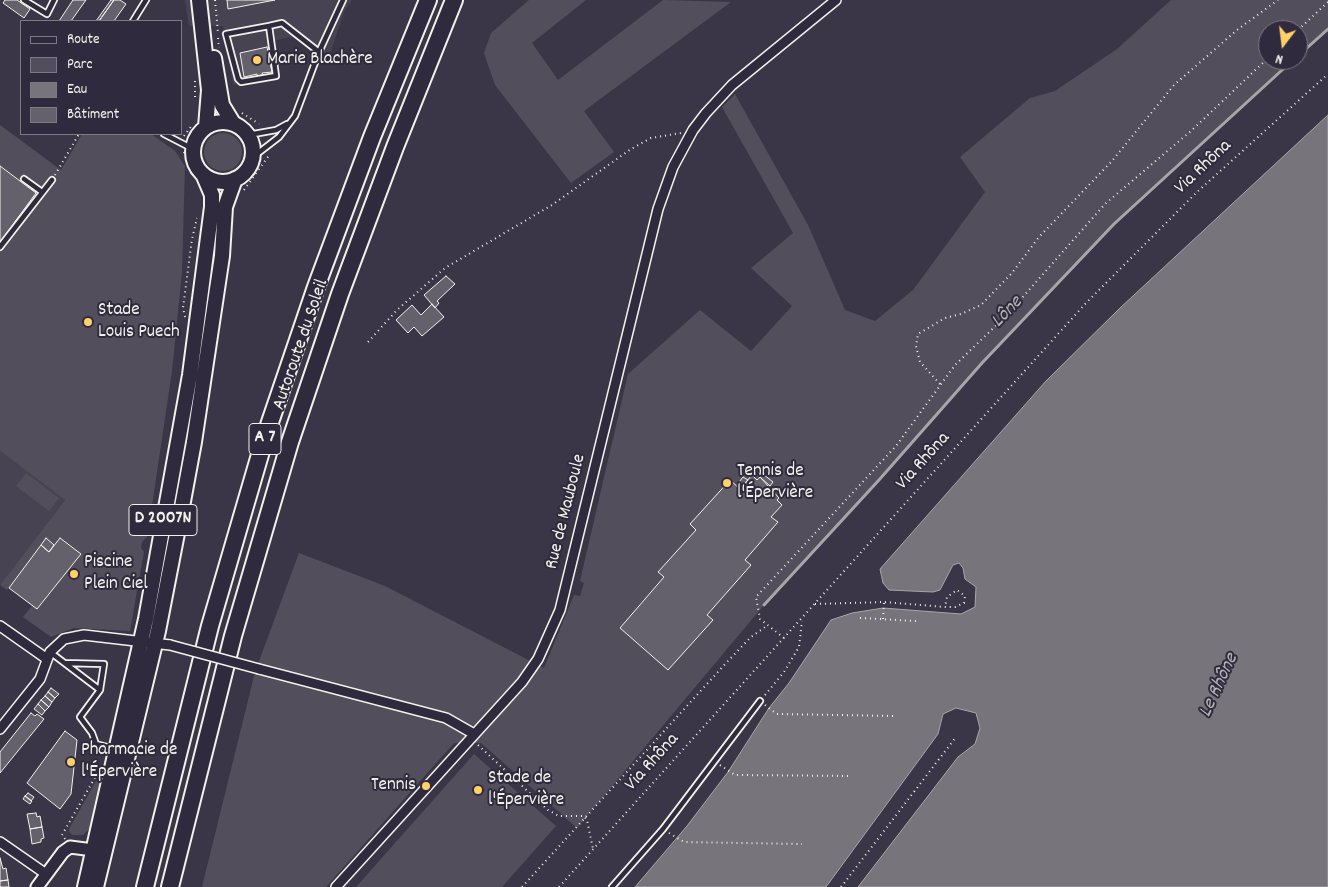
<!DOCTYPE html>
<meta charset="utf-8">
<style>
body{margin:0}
#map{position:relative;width:1328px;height:887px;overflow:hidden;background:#3b3647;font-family:Dekko,sans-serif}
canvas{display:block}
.legend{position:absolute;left:20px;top:20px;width:162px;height:115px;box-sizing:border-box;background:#2f2a3d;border:1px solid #7e7a81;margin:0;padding:6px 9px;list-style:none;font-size:15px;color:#f4f1e8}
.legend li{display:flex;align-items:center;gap:10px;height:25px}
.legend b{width:25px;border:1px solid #7e7a81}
.north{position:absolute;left:1258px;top:20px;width:50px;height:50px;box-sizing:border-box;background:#2f2a3d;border:1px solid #7e7a81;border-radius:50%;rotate:195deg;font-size:14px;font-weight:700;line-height:20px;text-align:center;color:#f4f1e8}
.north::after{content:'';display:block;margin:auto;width:18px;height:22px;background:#ffd166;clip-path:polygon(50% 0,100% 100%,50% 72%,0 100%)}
</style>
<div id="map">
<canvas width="1328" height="887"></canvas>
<ul class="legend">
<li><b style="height:6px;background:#2f2a3d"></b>Route</li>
<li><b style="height:14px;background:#534e5c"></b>Parc</li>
<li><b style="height:14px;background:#78747b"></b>Eau</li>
<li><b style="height:14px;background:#65616c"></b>Bâtiment</li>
</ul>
<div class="north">N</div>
</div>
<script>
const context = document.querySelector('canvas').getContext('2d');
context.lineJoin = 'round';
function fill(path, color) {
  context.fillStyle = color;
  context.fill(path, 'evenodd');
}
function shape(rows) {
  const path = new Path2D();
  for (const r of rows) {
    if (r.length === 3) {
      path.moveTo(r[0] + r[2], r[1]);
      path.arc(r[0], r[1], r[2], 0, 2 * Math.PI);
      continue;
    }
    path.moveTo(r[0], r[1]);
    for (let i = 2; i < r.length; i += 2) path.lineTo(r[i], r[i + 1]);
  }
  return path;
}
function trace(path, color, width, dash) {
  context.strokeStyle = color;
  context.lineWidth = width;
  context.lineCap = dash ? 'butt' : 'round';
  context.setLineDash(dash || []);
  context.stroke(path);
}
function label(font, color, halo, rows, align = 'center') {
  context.font = font + ' Dekko,sans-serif';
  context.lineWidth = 4;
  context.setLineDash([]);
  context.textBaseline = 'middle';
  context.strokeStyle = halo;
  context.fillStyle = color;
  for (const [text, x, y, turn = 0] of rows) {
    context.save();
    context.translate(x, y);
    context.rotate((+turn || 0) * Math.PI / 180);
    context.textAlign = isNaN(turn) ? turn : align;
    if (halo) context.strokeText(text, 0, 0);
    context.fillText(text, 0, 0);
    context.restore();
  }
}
fill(shape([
 [185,0,352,0,344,12,330,55,311,50,292,37,273,41,280,79,240,86,233,84,223,26,189,26],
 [0,451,65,500,0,585]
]), '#484352');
fill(shape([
 [529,0,586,0,532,43,558,80,663,0,731,2,584,111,614,152,571,183,495,85,484,53,491,33],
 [1171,0,1328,0,1328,29,1298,56,1298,30,1268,30,1268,60,1293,60,1114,224,982,363,879,480,764,605,577,828,481,743,454,743,326,887,202,887,255,672,299,553,385,586,544,668,574,595,580,596,584,583,580,581,628,374,700,310,751,351,792,306,751,268,793,233,722,107,735,94,808,225,845,310,875,321,913,290,985,192,960,157,1030,98,1055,91,1117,49],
 [0,125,61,170,82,134,151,134,175,151,185,166,182,272,172,371,149,526,147,537,142,542,141,548,144,552,130,631,74,628,51,637,23,617,32,606,9,588,7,590,0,585,65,500,0,451],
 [223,152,19],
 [26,473,59,498,49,511,16,486],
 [474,754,556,826,502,887,356,887],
 [96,781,103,783,90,828,83,835,72,835,69,831,70,827]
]), '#534e5c');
const water = shape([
 [1328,115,1328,887,858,887,958,757,975,744,980,728,976,713,956,708,943,714,938,734,826,887,635,887,687,826,728,772,769,708,789,683,831,620,852,613,883,608,961,614,975,607,976,587,965,579,963,568,959,563,953,565,940,590,933,592,889,590,883,583,880,569,1046,381,1120,308,1328,115]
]);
fill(water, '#78747b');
trace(water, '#aaa6a7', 1);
trace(shape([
 [1298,56,1328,29],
 [764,605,879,480,982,363,1114,224,1293,60]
]), '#aaa6a7', 3);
const building = shape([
 [5,0,17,0,30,9,24,18,3,3,5,0],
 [73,0,86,0,71,21,59,21,73,0],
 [111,0,114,0,99,21,96,21,111,0],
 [114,0,120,0,126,4,114,21,99,21,114,0],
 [227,0,275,0,228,9,227,0],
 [267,47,272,72,262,73,263,77,257,78,257,74,244,77,240,53,267,47],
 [0,166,36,193,0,242,0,166],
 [446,276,455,284,437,301,439,303,435,308,424,295,446,276],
 [432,304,444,317,422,336,414,327,408,333,396,320,412,305,421,315,432,304],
 [763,474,773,482,770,486,760,477,763,474],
 [752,475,757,480,760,477,779,498,777,500,782,505,771,517,778,522,745,560,751,565,707,615,713,620,668,670,620,628,664,577,658,572,696,530,690,524,730,480,740,489,752,475],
 [743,477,748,480,740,489,736,486,743,477],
 [46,538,54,545,49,552,41,545,46,538],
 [60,538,81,554,37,609,9,588,41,545,49,552,60,538],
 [51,688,59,694,55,698,48,692,51,688],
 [48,692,55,698,52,702,45,696,48,692],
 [45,696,52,702,49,707,41,700,45,696],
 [41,700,49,707,45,711,38,704,41,700],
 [38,704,45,711,42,715,34,709,38,704],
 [31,713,35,716,37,714,44,719,0,773,0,752,31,713],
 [65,731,77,740,71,794,60,809,27,783,65,731],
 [28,793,34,797,31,801,25,796,28,793],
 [25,796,32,801,30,804,23,799,25,796],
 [36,813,37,817,40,816,42,827,30,829,27,814,36,813],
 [42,827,44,838,41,839,41,842,32,844,30,829,42,827],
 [0,858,3,869,6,868,8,880,0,881,0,858],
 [8,880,9,887,0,887,0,881,8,880]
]);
fill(building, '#65616c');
trace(building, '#f4f1e8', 1);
const service = shape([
 [24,0,47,14,54,0],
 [133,21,146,0],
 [269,26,276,76,241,82,238,79,226,34,269,26,282,23,319,52],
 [164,134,193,149],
 [248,135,276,130,287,124],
 [253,157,279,137,295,116,319,52,343,0],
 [24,179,42,192],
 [0,247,52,180],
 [50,652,100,690],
 [65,663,104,664,100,690,80,717,92,733,96,744,115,749],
 [612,887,663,829,760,701]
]);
const minor = shape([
 [0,626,47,659],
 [259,669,446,718,474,734],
 [0,729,40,679,50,652,64,639,84,635,170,645],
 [0,842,46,874],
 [336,887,522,682,538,659,560,610,658,209,673,167,693,130,706,113,732,85,836,0]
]);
const tertiary = shape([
 [37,887,63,852,70,847,101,851]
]);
const primary = shape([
 [199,0,209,90,206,127],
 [214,58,222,105,233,123],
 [223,152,30],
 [85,887,146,619,190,375,212,207,212,195,203,174],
 [96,887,158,631,179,523,194,442,222,256,225,207,235,179]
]);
const motorway = shape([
 [145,887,210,626,266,434,316,287,372,137,428,0],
 [170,887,233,636,290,442,340,294,395,147,454,0]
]);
trace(service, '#f4f1e8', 8);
trace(minor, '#f4f1e8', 12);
trace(tertiary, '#f4f1e8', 15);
trace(primary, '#f4f1e8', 18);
trace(motorway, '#f4f1e8', 20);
trace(shape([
 [215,0,218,33],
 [1298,30,1328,2],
 [218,38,219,48],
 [195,81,195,99],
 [242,113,259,124],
 [184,136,193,124],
 [184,152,190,171],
 [55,175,79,134],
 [244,190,270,154],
 [185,317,183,308,192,239,197,218],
 [368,342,397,310,445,268,552,205,631,149,651,138,681,133],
 [940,384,920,362,916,346,918,334,945,318,961,314,981,305,1012,273,1039,237,1112,161,1174,85,1237,30,1278,0],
 [815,604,884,602,945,607,955,607,964,603,965,596,957,590,947,597,945,607],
 [860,618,916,621],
 [883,619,884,602],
 [784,638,760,619,756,597,896,446,955,365,1007,315,1105,204,1191,131,1268,58],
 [765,695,784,672,799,647,802,621],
 [765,705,777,714,895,716],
 [478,745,548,810,559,816,584,816,587,820,593,849],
 [720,765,735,775,852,776],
 [669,833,684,842,802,844],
 [65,839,62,835,97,774],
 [522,887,727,662,751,637,768,625],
 [559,887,1086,303,1197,192,1328,74],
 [841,887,956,737]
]), '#f4f1e8', 2, [1, 4]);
trace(service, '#2f2a3d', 4.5);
trace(minor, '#2f2a3d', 9);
trace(tertiary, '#2f2a3d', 11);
trace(primary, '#2f2a3d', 14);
trace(motorway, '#2f2a3d', 16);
const minorBridge = shape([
 [170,645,259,669]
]);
trace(minorBridge, '#f4f1e8', 12, []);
trace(minorBridge, '#2f2a3d', 9);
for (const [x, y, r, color] of [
 [257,60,5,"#ffd166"],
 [88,322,5,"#ffd166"],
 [727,483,5,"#ffd166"],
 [74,574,5,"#ffd166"],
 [71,762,5,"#ffd166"],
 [426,786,5,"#ffd166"],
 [478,790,5,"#ffd166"]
]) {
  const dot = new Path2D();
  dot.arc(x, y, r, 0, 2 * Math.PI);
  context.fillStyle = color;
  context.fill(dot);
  trace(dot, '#2f2a3d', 2);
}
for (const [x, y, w] of [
 [265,439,32],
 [163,520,68]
]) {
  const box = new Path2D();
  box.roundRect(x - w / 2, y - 15.5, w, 31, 4);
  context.fillStyle = '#2f2a3d';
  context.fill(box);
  trace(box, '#f4f1e8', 1);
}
label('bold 18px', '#f4f1e8', null, [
 ["A 7",265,439],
 ["D 2007N",163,520]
]);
label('19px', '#f4f1e8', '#2f2a3d', [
 ["Marie Blachère",267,60],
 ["Stade",98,311],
 ["Louis Puech",98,333],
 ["Tennis de",737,472],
 ["l'Épervière",737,494],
 ["Piscine",84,563],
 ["Plein Ciel",84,585],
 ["Pharmacie de",81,751],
 ["l'Épervière",81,773],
 ["Stade de",488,779],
 ["l'Épervière",488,801],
 ["Tennis",416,786,"right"]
], 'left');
label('19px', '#f4f1e8', '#2f2a3d', [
 ["Via Rhôna",1204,168,-43],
 ["Autoroute du Soleil",302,345,-71],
 ["Via Rhôna",924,462,-48],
 ["Rue de Mauboule",567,512,-76],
 ["Via Rhôna",653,763,-48]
]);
label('italic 20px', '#b6b2b2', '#2f2a3d', [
 ["Lône",1008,313,-46],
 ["Le Rhône",1220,686,-65]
]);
</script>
